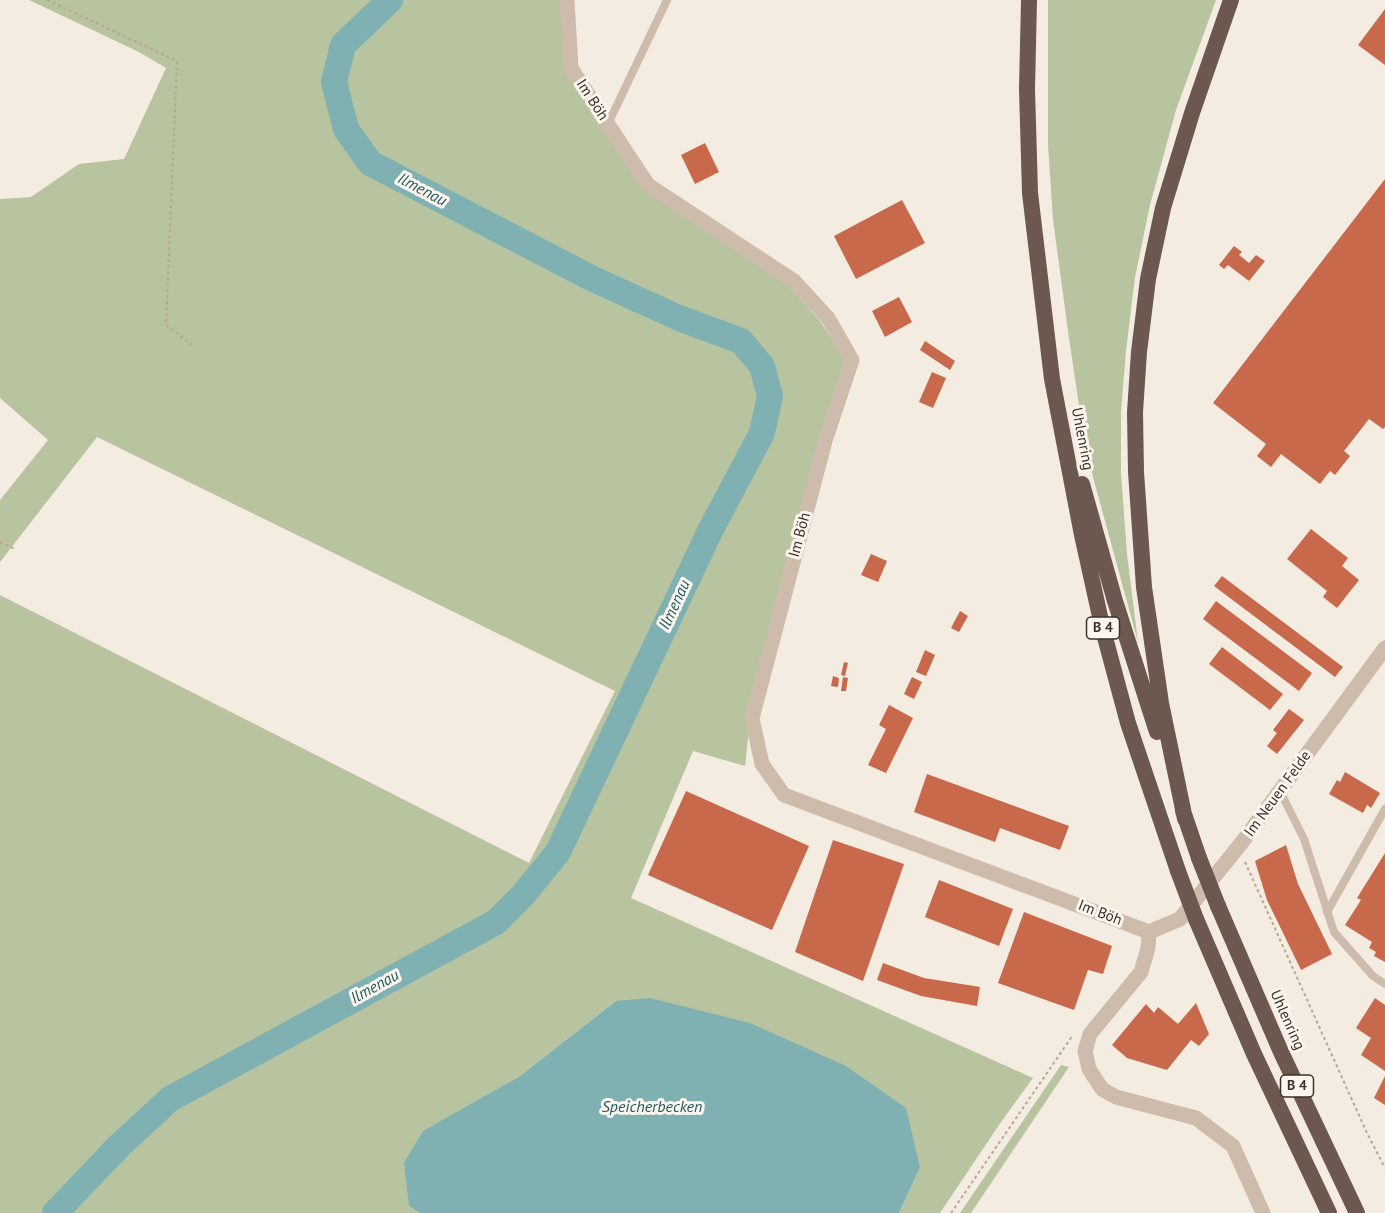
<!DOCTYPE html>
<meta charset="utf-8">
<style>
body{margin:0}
canvas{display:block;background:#f4ebe1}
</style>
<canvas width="1385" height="1213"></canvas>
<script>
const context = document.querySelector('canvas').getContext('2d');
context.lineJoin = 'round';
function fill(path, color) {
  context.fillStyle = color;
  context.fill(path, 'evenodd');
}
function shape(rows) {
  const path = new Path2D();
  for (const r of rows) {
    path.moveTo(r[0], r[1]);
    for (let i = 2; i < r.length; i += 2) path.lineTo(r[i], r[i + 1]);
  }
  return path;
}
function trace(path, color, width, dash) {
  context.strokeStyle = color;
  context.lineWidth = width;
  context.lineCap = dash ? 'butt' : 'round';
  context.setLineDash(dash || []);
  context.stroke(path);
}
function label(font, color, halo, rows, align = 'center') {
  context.font = font + ' "PT Sans",sans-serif';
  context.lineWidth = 6;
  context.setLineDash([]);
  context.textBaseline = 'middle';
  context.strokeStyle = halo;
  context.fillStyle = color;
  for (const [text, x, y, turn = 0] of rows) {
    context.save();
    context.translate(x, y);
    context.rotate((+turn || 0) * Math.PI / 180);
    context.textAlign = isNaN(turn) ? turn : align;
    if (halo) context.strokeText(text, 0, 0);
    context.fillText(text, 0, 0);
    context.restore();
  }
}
fill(shape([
 [29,0,563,0,567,72,646,189,788,285,820,321,845,360,752,701,745,766,693,751,631,898,1033,1078,1001,1122,940,1213,899,1213,920,1167,616,1001,520,1076,423,1132,409,1206,420,1213,0,1213,0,595,529,863,615,691,97,437,0,562,0,500,48,440,0,398,0,199,31,197,79,164,124,159,166,68,139,52],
 [1048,0,1216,0,1176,110,1150,205,1135,277,1126,351,1121,412,1121,473,1127,554,1138,642,1093,477,1080,412,1069,338,1053,220,1048,145],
 [1061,1065,1069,1067,971,1213,960,1213]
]), '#b8c4a0');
fill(shape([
 [650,998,750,1023,846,1066,906,1108,920,1167,899,1213,420,1213,409,1206,404,1163,423,1131,520,1076,616,1001]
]), '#7fb0b2');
trace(shape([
 [55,1213,120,1145,170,1099,496,922,523,895,558,852,711,529,762,433,770,396,762,366,741,341,679,318,593,279,370,163,346,129,334,82,343,45,390,0]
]), '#7fb0b2', 26);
fill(shape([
 [1385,9,1385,65,1358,45],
 [705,143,719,172,695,184,681,155],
 [1385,179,1385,427,1383,429,1369,419,1344,451,1350,456,1335,475,1330,471,1320,484,1281,454,1271,467,1257,456,1266,444,1213,403],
 [902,200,925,243,856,279,834,236],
 [1234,246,1242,252,1239,255,1249,263,1256,255,1265,261,1249,281,1228,265,1224,269,1219,265],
 [899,297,912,322,885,337,872,311],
 [925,341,955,361,950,370,920,350],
 [932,372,946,378,933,408,919,402],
 [1311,529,1348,558,1342,566,1359,580,1337,608,1323,597,1327,591,1287,559],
 [871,554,887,561,878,582,861,575],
 [1222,576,1343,667,1335,677,1214,586],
 [1216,601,1312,673,1299,691,1203,619],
 [960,611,968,616,959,632,951,628],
 [1222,647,1283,694,1270,710,1209,664],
 [925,650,935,655,926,676,916,672],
 [844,662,848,663,845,676,841,675],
 [833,676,839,678,838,687,831,686],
 [843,677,848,678,846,691,841,691],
 [912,677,922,682,914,699,904,694],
 [889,705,913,718,886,773,868,765,886,729,879,725],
 [1289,709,1304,720,1277,754,1267,746,1277,733,1273,730],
 [1345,772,1380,793,1371,808,1367,805,1363,813,1329,794,1337,780,1340,782],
 [927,774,1069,826,1060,850,1000,828,995,842,914,812],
 [686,791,809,846,772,930,648,875],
 [833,840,904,864,863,981,795,952],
 [1286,845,1298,884,1332,954,1301,970,1267,900,1255,861],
 [1385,853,1385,962,1374,956,1376,952,1369,948,1372,942,1345,925,1361,900,1357,898],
 [939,880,1013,909,999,946,925,917],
 [1024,912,1112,946,1103,974,1088,970,1074,1010,998,983],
 [883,963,924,978,980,987,977,1006,921,996,877,980],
 [1375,998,1385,1005,1385,1071,1361,1055,1371,1038,1356,1028],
 [1196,1003,1209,1034,1199,1046,1191,1040,1167,1070,1127,1058,1112,1045,1146,1004,1154,1013,1158,1007,1178,1024],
 [1385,1076,1385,1105,1374,1098]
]), '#c8694b');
trace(shape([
 [47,0,177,61,166,325,192,345],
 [0,542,15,549],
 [1245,862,1367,1133,1385,1168],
 [951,1213,1073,1035]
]), '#b9a596', 2, [3, 3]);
trace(shape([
 [608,124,667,0],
 [1280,791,1304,839,1334,932,1373,976,1385,984],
 [1327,912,1385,809]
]), '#cdbbac', 8);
trace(shape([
 [567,0,571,68,648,185,794,281,828,318,852,360,825,441,752,718,762,764,784,795,1149,932],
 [1263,1213,1233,1146,1196,1118,1116,1097,1102,1089,1089,1069,1085,1051,1090,1034,1141,972,1148,948,1149,932,1180,919,1243,841,1385,648]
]), '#cdbbac', 15);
trace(shape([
 [1029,0,1027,89,1030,193,1052,379,1082,535,1103,630,1128,723,1178,871],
 [1082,484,1115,601,1157,732],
 [1183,811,1199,858],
 [1185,819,1161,703,1144,587,1136,472,1135,412,1139,352,1148,279,1163,208,1192,113,1231,0],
 [1218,906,1281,1052,1357,1213],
 [1196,919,1254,1054,1329,1213]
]), '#6c584f', 16);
trace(shape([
 [1199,858,1218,906],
 [1178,871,1196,919]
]), '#6c584f', 16);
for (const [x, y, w] of [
 [1103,628,33],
 [1297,1086,33]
]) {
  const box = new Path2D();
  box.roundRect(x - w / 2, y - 11, w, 22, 4.5);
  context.fillStyle = '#fbf5ee';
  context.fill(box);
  trace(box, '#3b302b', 1.5);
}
label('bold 14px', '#3b302b', null, [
 ["B 4",1103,628],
 ["B 4",1297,1086]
]);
label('15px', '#3b302b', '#fbf5ee', [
 ["Im Böh",592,100,57],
 ["Uhlenring",1082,439,79],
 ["Im Böh",800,535,-75],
 ["Im Neuen Felde",1278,794,-54],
 ["Im Böh",1100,913,21],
 ["Uhlenring",1287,1020,66]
]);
label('italic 16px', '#1f5a5e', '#fbf5ee', [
 ["Ilmenau",422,190,28],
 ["Ilmenau",675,605,-65],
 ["Ilmenau",375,987,-29],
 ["Speicherbecken",652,1107]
]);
</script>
